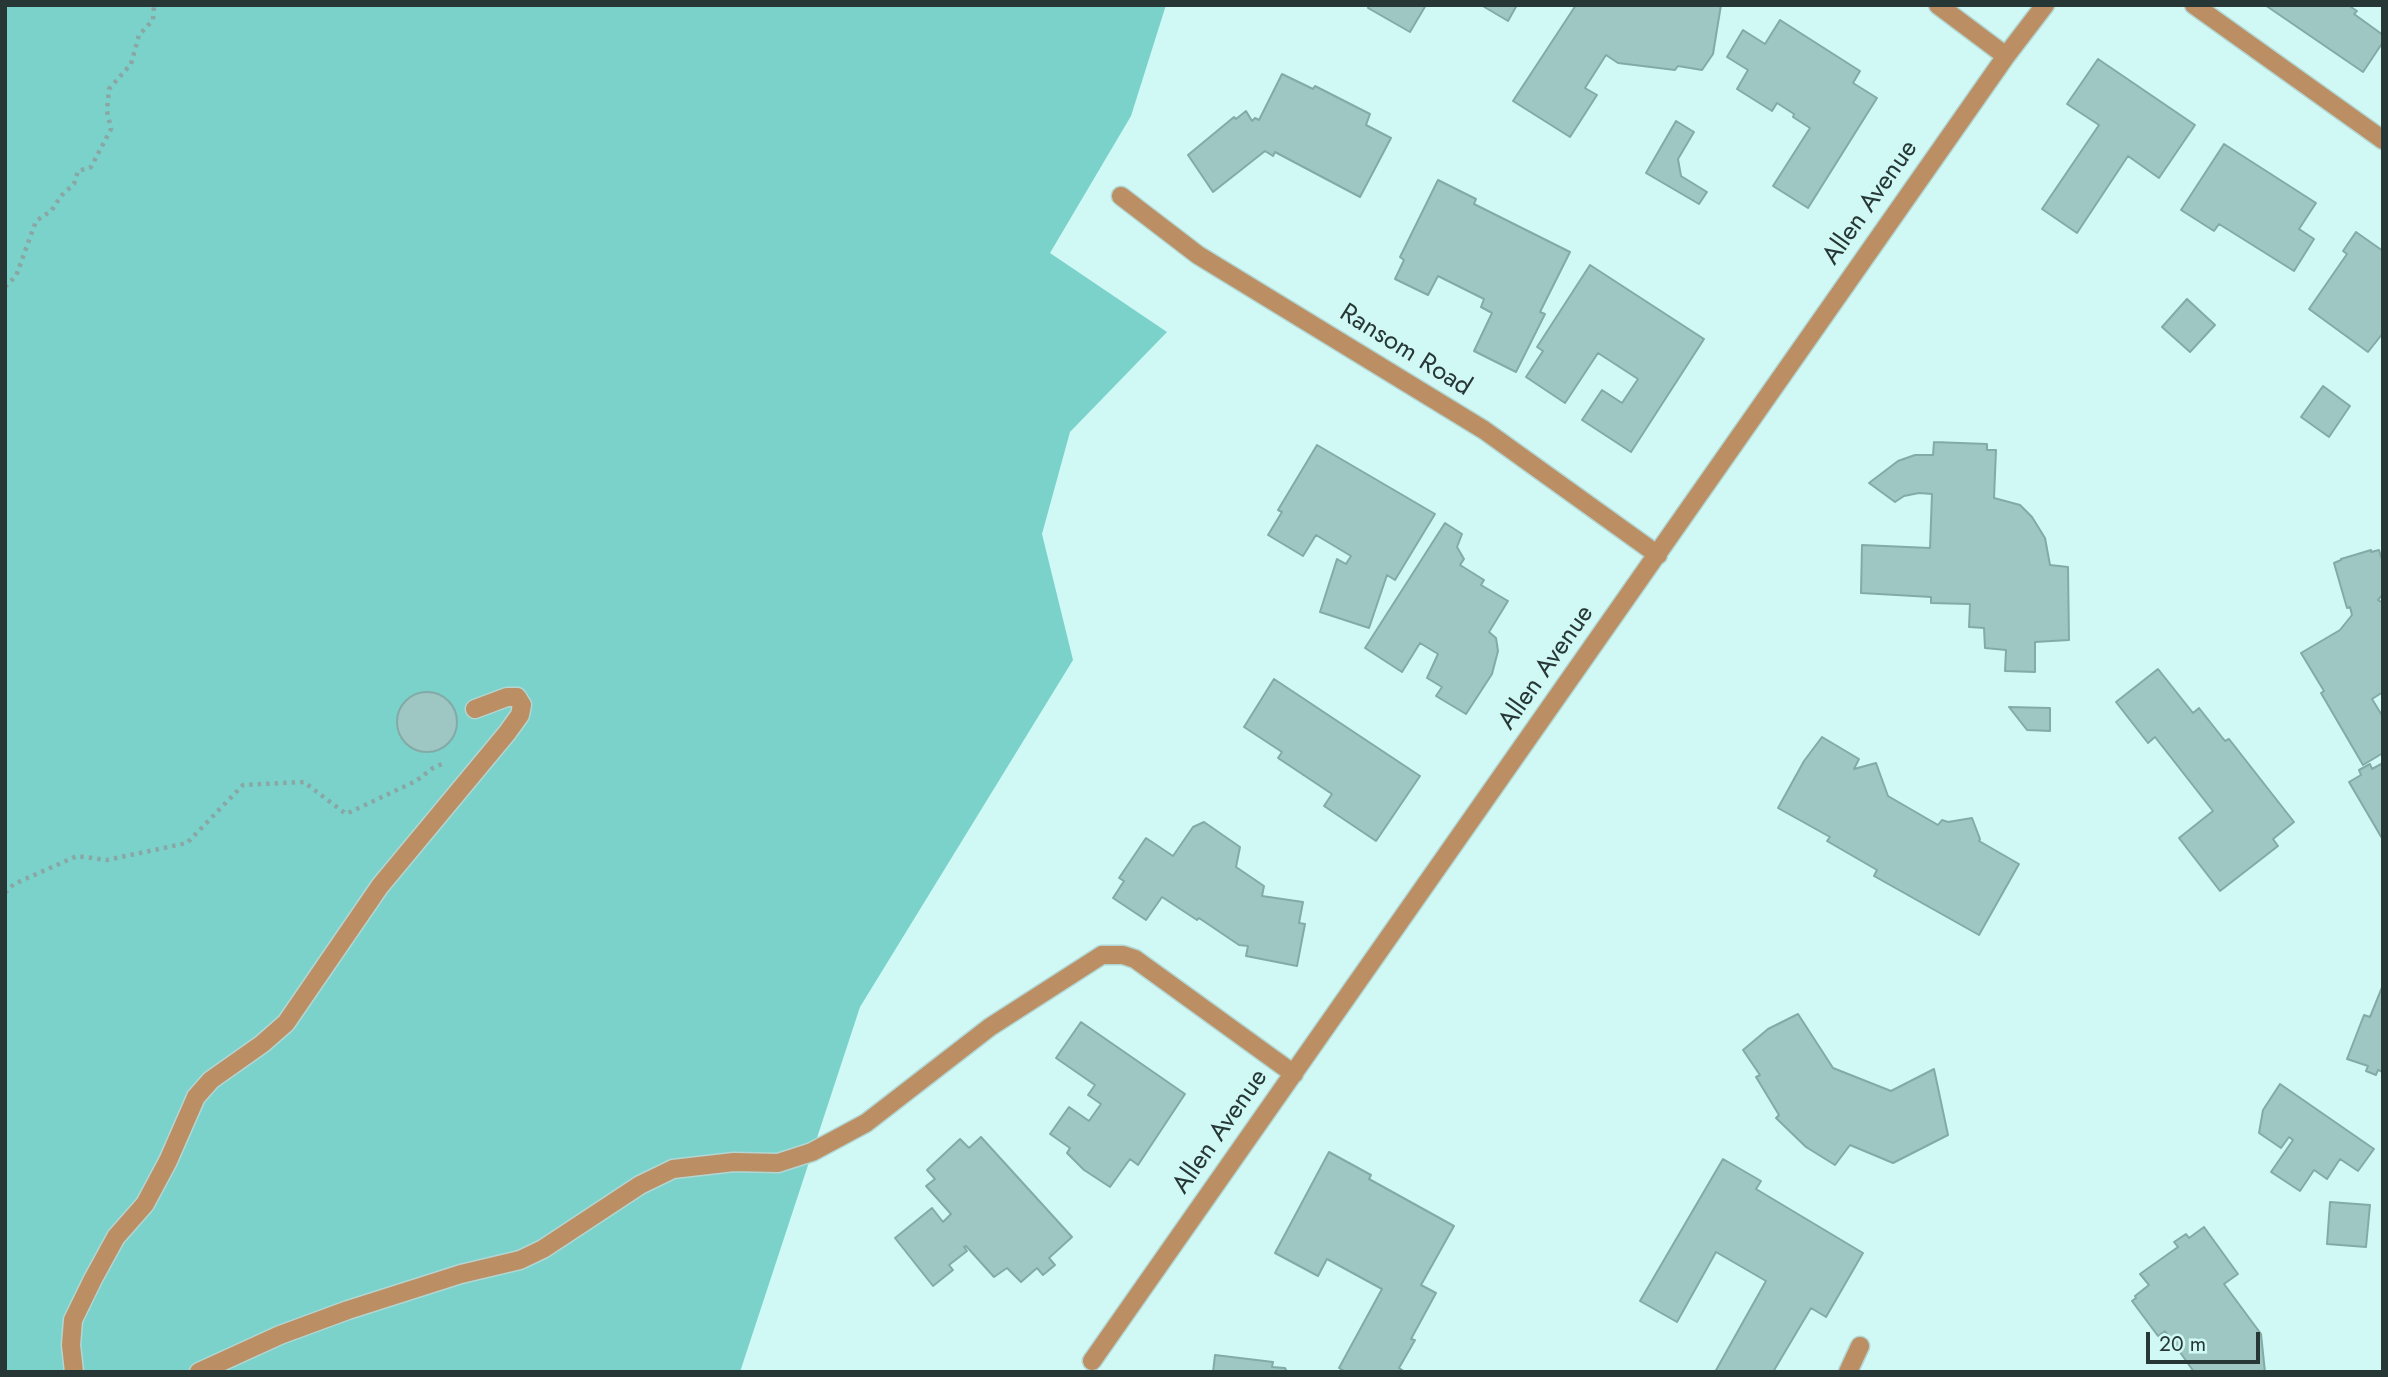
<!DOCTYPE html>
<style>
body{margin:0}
#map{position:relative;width:2388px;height:1377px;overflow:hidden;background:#d0f9f5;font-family:Jost,sans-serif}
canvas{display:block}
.frame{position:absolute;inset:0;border:7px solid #273736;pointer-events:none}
.scale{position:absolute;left:2146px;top:1332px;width:114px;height:32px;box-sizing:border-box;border:4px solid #273736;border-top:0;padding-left:9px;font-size:21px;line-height:24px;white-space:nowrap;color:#273736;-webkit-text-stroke:5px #d0f9f5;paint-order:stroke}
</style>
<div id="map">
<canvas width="2388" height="1377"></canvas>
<div class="frame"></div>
<div class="scale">20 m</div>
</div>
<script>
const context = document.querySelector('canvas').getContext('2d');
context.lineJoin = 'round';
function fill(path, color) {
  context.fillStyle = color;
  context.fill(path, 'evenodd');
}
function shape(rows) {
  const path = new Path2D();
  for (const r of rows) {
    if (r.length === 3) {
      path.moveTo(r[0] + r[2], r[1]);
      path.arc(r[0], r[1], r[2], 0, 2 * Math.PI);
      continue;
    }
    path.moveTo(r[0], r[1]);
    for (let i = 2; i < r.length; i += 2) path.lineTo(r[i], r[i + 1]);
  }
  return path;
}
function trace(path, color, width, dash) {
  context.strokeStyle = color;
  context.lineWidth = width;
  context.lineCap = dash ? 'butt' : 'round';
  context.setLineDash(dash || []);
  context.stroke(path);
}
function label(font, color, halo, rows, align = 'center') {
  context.font = font + ' Jost,sans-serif';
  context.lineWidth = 5;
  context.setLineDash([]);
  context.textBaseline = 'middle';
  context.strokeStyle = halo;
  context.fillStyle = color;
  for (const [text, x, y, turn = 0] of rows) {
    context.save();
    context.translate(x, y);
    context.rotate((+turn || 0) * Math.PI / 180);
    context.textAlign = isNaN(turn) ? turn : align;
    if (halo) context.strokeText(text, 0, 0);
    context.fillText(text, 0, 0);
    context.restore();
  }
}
fill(shape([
 [5,5,1166,5,1131,116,1050,253,1167,332,1070,432,1042,534,1073,660,860,1007,740,1372,5,1372]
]), '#7bd2cb');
const building = shape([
 [1369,5,1426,5,1410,32,1368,8,1369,5],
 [1481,5,1517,5,1508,21,1481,5],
 [1576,5,1721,5,1713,54,1702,70,1678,66,1675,70,1618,63,1606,55,1585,88,1597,95,1570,137,1513,101,1576,5],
 [2265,5,2348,5,2357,11,2354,14,2383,35,2383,42,2363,72,2265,5],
 [1780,20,1860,71,1853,83,1877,98,1808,208,1773,186,1810,128,1793,117,1794,114,1777,103,1772,111,1737,89,1748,70,1727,57,1743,30,1765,44,1780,20],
 [2098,59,2195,125,2159,178,2128,156,2077,233,2042,209,2099,125,2067,104,2098,59],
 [1282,74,1313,89,1315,86,1370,114,1366,125,1391,138,1360,197,1275,152,1273,156,1265,151,1213,192,1188,155,1234,117,1236,119,1246,111,1252,121,1255,118,1259,120,1282,74],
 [1676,121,1694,132,1678,159,1681,176,1707,192,1699,204,1646,173,1676,121],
 [2224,144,2316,203,2299,229,2314,239,2294,271,2219,224,2214,231,2181,210,2224,144],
 [1438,180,1476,199,1474,204,1570,252,1540,312,1545,314,1516,372,1474,351,1492,313,1481,307,1484,299,1438,276,1428,295,1395,279,1404,260,1400,257,1438,180],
 [2356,232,2383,251,2383,333,2368,352,2309,309,2347,254,2343,251,2356,232],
 [1590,265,1704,339,1631,452,1582,420,1602,390,1622,403,1638,379,1598,353,1565,403,1526,377,1543,351,1537,347,1590,265],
 [2187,299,2215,325,2190,352,2162,327,2187,299],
 [2323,386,2350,406,2329,437,2301,417,2323,386],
 [1934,442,1987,444,1987,450,1996,450,1994,498,2020,505,2032,517,2045,538,2050,565,2068,567,2069,640,2035,642,2035,672,2005,671,2006,650,1985,648,1984,628,1969,627,1970,604,1931,603,1931,597,1861,593,1862,545,1930,548,1932,494,1919,493,1904,496,1895,502,1869,483,1898,461,1915,455,1933,455,1934,442],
 [1317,445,1435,514,1395,580,1387,575,1369,628,1320,612,1337,559,1346,564,1351,556,1316,535,1303,556,1268,535,1282,512,1278,510,1317,445],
 [1445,523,1462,534,1457,547,1464,559,1460,565,1484,580,1481,585,1508,601,1489,632,1496,638,1498,651,1492,674,1466,714,1436,696,1442,687,1427,678,1438,654,1420,643,1402,672,1365,648,1445,523],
 [2371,550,2371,552,2379,550,2383,563,2383,594,2378,600,2383,603,2383,692,2372,699,2383,717,2383,753,2363,765,2321,693,2324,691,2301,653,2340,630,2352,615,2350,607,2347,608,2334,563,2341,560,2341,559,2371,550],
 [2158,669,2193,713,2199,708,2225,741,2229,739,2294,822,2273,839,2278,846,2220,891,2179,838,2213,811,2155,737,2148,743,2116,702,2158,669],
 [1274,679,1420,776,1376,841,1324,806,1332,794,1278,758,1282,752,1244,727,1274,679],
 [427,722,30],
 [2009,707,2050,708,2050,731,2027,730,2009,707],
 [1822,737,1859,759,1854,769,1876,763,1888,796,1938,825,1942,820,1948,822,1972,818,1980,839,1979,841,2019,864,1979,935,1874,876,1877,870,1827,841,1830,837,1778,808,1804,761,1822,737],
 [2383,763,2383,840,2349,782,2361,775,2359,770,2370,764,2372,769,2383,763],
 [1204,822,1240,847,1236,867,1264,886,1262,896,1303,902,1299,923,1305,924,1297,966,1246,956,1248,946,1239,945,1199,918,1197,920,1162,897,1146,920,1113,898,1124,881,1119,878,1146,838,1173,856,1193,827,1204,822],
 [2383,985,2383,1072,2378,1070,2376,1075,2366,1071,2368,1066,2347,1059,2364,1015,2370,1017,2383,985],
 [1798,1014,1833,1068,1891,1091,1934,1069,1948,1135,1893,1163,1850,1145,1835,1165,1806,1147,1776,1118,1779,1115,1756,1077,1760,1075,1743,1050,1768,1029,1798,1014],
 [1081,1022,1185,1094,1138,1165,1130,1159,1110,1187,1084,1170,1067,1153,1070,1148,1050,1134,1069,1107,1089,1121,1101,1104,1088,1095,1095,1085,1056,1058,1081,1022],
 [2280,1084,2374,1149,2358,1171,2340,1159,2327,1179,2314,1170,2300,1191,2271,1172,2293,1140,2289,1137,2281,1148,2259,1133,2263,1110,2280,1084],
 [981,1137,1072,1237,1049,1258,1055,1265,1043,1275,1037,1268,1021,1282,1007,1268,994,1277,966,1246,964,1247,967,1251,949,1265,953,1270,933,1286,895,1238,932,1208,943,1222,951,1214,926,1186,935,1179,927,1170,960,1139,969,1148,981,1137],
 [1329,1152,1371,1175,1369,1179,1454,1226,1421,1285,1436,1293,1411,1339,1415,1340,1399,1368,1405,1372,1346,1372,1339,1368,1382,1289,1327,1259,1318,1276,1275,1253,1329,1152],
 [1723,1159,1761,1181,1756,1189,1863,1253,1826,1317,1811,1308,1773,1372,1715,1372,1766,1281,1716,1252,1677,1322,1640,1301,1723,1159],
 [2330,1202,2370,1205,2366,1247,2327,1244,2330,1202],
 [2204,1227,2238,1274,2224,1284,2261,1334,2265,1372,2194,1372,2165,1331,2158,1336,2132,1301,2136,1298,2135,1296,2149,1285,2140,1274,2178,1247,2174,1242,2186,1234,2189,1238,2204,1227],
 [1215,1355,1273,1362,1272,1367,1285,1368,1287,1372,1213,1372,1215,1355]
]);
fill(building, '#9ec6c2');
trace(building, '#83aaa6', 2);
const minor = shape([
 [1938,5,2006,56],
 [2194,5,2383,140],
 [1121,196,1198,255,1484,430,1658,555],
 [1092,1361,2006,56,2045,5],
 [74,1372,71,1345,73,1320,93,1279,116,1237,145,1204,168,1161,196,1097,211,1080,262,1044,286,1023,380,886,507,733,520,715,522,705,517,697,507,697,475,709],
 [199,1372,280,1335,348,1310,461,1274,520,1260,543,1249,640,1185,673,1169,734,1162,778,1163,812,1152,866,1123,990,1027,1102,955,1123,955,1135,959,1294,1074],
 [1848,1372,1860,1346]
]);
trace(minor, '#b2d6d3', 21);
trace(shape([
 [5,287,16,276,36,221,51,211,62,195,74,184,78,171,91,167,111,129,107,111,109,89,131,64,139,35,153,20,154,5],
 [5,893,14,884,77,856,107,860,187,843,243,785,304,782,346,814,416,781,433,768,442,764]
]), '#89a7a5', 4.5, [3.5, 5]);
trace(minor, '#bb8f63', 18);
label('26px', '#273736', '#d0f9f5', [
 ["Allen Avenue",1871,203,-55],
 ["Ransom Road",1405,351,32],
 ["Allen Avenue",1547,668,-55],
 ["Allen Avenue",1221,1132,-55]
]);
</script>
